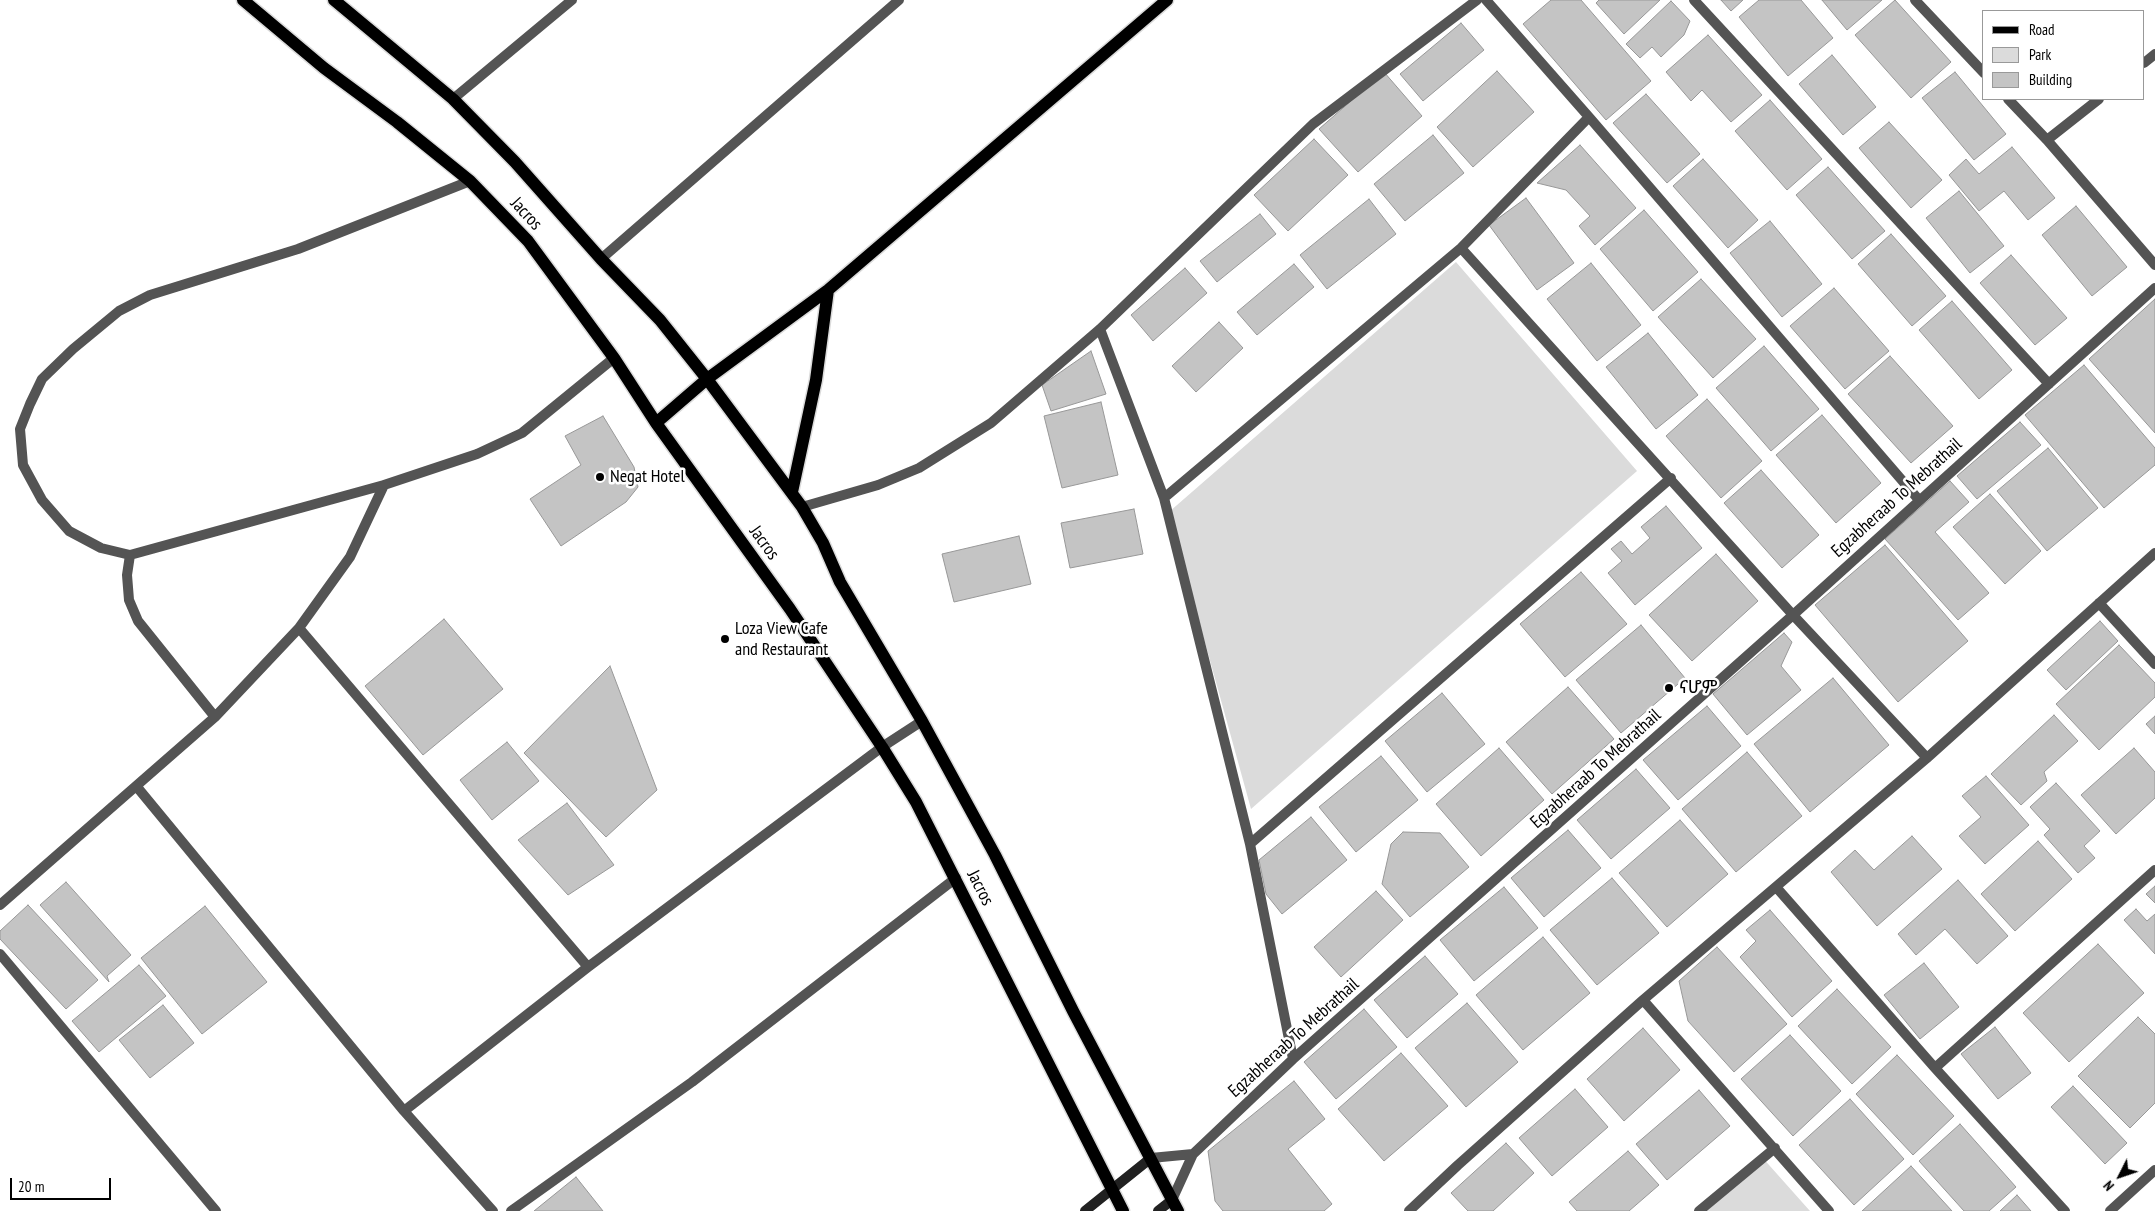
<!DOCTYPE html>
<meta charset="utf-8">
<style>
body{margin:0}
#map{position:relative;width:2155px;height:1211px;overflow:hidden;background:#fff;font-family:"PT Sans Narrow",sans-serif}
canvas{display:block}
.legend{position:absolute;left:1982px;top:10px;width:162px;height:90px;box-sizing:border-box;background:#fff;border:1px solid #999;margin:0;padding:6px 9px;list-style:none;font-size:15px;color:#000}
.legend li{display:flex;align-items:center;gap:10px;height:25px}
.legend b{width:25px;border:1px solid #999}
.north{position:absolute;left:2095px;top:1151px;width:50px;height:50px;-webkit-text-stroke:4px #fff;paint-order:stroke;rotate:229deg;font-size:14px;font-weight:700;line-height:20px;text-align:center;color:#000}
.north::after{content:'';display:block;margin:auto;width:18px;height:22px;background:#000;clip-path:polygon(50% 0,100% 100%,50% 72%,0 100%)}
.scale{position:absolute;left:10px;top:1178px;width:101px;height:22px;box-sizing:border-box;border:2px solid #000;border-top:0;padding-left:6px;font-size:15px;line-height:18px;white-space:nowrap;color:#000;-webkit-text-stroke:4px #fff;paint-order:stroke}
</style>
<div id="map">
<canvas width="2155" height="1211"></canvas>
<ul class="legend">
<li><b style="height:6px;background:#000"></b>Road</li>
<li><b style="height:14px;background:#dbdbdb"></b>Park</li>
<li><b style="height:14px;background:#c4c4c4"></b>Building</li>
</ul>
<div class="north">N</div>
<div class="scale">20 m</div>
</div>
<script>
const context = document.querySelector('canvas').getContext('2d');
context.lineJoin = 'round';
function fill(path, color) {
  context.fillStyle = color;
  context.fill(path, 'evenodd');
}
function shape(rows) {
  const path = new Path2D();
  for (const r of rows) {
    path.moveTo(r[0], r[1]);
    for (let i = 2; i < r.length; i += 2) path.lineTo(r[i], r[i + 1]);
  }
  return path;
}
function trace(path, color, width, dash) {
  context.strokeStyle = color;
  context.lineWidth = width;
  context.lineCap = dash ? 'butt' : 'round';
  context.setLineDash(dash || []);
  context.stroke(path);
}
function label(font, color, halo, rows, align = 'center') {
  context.font = font + ' "PT Sans Narrow","Noto Sans Ethiopic",sans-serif';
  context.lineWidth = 5;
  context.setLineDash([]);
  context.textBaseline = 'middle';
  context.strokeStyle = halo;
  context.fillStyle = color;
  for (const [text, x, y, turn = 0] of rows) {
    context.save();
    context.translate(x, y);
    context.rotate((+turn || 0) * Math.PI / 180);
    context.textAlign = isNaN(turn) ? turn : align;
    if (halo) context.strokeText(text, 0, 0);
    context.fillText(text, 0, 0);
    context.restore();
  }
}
fill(shape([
 [1456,262,1637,471,1251,809,1169,512],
 [1761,1156,1810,1211,1699,1211]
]), '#dbdbdb');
const building = shape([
 [1551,0,1581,0,1651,81,1606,120,1523,24,1551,0],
 [1599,0,1660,0,1624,34,1596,3,1599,0],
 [1721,0,1743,0,1731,11,1721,0],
 [1759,0,1801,0,1833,38,1788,76,1739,17,1759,0],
 [1822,0,1882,0,1847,30,1822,0],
 [1895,0,1951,62,1911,98,1855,35,1895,0],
 [1671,1,1690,21,1684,35,1661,57,1652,47,1640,58,1626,44,1671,1],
 [1461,23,1484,50,1423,101,1400,74,1461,23],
 [1708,35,1762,95,1731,122,1702,90,1691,101,1666,72,1708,35],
 [1832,55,1876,107,1843,135,1799,84,1832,55],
 [1497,71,1534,112,1473,167,1437,127,1497,71],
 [1384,72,1422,116,1358,172,1319,129,1384,72],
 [1955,72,2006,134,1974,160,1922,98,1955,72],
 [1646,94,1700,154,1667,183,1613,123,1646,94],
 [1770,100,1822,159,1787,190,1735,131,1770,100],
 [1889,122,1942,180,1911,208,1859,148,1889,122],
 [1433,135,1464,173,1405,221,1374,184,1433,135],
 [1314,139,1348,175,1288,231,1254,195,1314,139],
 [1580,145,1636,208,1595,245,1579,226,1590,216,1566,190,1537,183,1580,145],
 [2012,147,2055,198,2028,220,2004,191,1979,211,1949,175,1966,159,1979,174,2012,147],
 [1703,159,1758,220,1728,248,1673,186,1703,159],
 [1828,167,1885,231,1852,259,1796,195,1828,167],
 [1959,191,2004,246,1970,273,1926,218,1959,191],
 [1526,198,1574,263,1537,290,1489,225,1526,198],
 [1369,199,1396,234,1327,289,1300,255,1369,199],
 [2076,206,2127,267,2092,296,2042,235,2076,206],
 [1644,210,1698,272,1653,311,1600,249,1644,210],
 [1260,214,1276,234,1217,282,1200,261,1260,214],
 [1770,221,1822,284,1782,317,1730,253,1770,221],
 [1891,234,1946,296,1912,326,1858,264,1891,234],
 [2011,255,2067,318,2035,345,1980,283,2011,255],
 [1591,263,1641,325,1597,361,1547,299,1591,263],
 [1294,264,1314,287,1257,335,1237,312,1294,264],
 [1185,268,1207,293,1153,341,1131,315,1185,268],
 [1701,279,1756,339,1713,378,1658,317,1701,279],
 [1834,288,1889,351,1845,389,1790,326,1834,288],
 [2155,299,2155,433,2089,359,2155,299],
 [1952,301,2012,370,1979,399,1919,330,1952,301],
 [1219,322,1243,348,1196,392,1172,366,1219,322],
 [1648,333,1698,395,1656,429,1606,367,1648,333],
 [1764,346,1819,409,1771,451,1716,388,1764,346],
 [1091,351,1106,394,1051,411,1042,385,1091,351],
 [1890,356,1953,426,1911,463,1848,394,1890,356],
 [2084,365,2155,448,2155,465,2104,508,2025,415,2084,365],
 [1707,399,1762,461,1721,498,1666,436,1707,399],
 [1101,402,1118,475,1062,488,1044,416,1101,402],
 [1822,415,1881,483,1836,523,1776,455,1822,415],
 [603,416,634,467,638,487,626,502,561,546,530,499,581,465,565,436,603,416],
 [2020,422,2041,445,1977,499,1957,476,2020,422],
 [2048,448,2098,508,2047,551,1997,491,2048,448],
 [1761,470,1819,535,1782,568,1724,503,1761,470],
 [1950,481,1969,502,1935,532,1989,593,1958,620,1885,539,1950,481],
 [1990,494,2041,551,2005,584,1953,527,1990,494],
 [1666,506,1702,548,1635,605,1608,573,1622,561,1611,549,1621,541,1632,554,1650,538,1641,527,1666,506],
 [1134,509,1143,554,1070,568,1061,523,1134,509],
 [1019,536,1031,584,954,602,942,554,1019,536],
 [1885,545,1968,641,1898,702,1815,605,1885,545],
 [1716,554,1758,601,1692,661,1649,615,1716,554],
 [1581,572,1627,624,1565,677,1520,624,1581,572],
 [444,619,503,689,423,755,365,686,444,619],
 [2100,621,2118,641,2066,690,2047,670,2100,621],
 [1641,625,1685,678,1621,733,1576,680,1641,625],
 [1784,633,1792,642,1781,666,1801,690,1747,735,1713,694,1784,633],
 [2119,645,2155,683,2155,697,2099,750,2056,704,2119,645],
 [610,666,657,790,606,837,524,753,610,666],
 [1833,678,1889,745,1810,812,1754,744,1833,678],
 [1568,687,1614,739,1552,794,1506,742,1568,687],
 [1442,693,1485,744,1427,792,1385,741,1442,693],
 [1707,706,1741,746,1678,800,1643,760,1707,706],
 [2054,715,2078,741,2044,772,2047,781,2021,805,1991,774,2054,715],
 [2155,716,2155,734,2146,724,2155,716],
 [507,742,539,781,492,820,460,780,507,742],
 [1499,748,1544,800,1481,856,1436,804,1499,748],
 [2134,748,2155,772,2155,798,2116,834,2081,795,2134,748],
 [1747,752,1802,816,1736,872,1682,809,1747,752],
 [1381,756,1418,800,1356,852,1319,807,1381,756],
 [1636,769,1670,808,1611,859,1577,820,1636,769],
 [1986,776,2029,825,1985,864,1959,836,1981,817,1962,796,1986,776],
 [2056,783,2100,831,2084,846,2095,858,2078,873,2044,835,2050,829,2030,807,2056,783],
 [567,803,614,865,568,895,518,840,567,803],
 [1311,817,1347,860,1282,914,1266,894,1259,860,1311,817],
 [1680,820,1728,874,1667,927,1619,873,1680,820],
 [1568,830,1601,868,1544,917,1511,878,1568,830],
 [1403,832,1440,833,1469,867,1410,917,1382,884,1391,844,1403,832],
 [1912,836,1942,869,1877,926,1831,872,1855,850,1874,870,1912,836],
 [2038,841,2072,879,2015,931,1981,894,2038,841],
 [1612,878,1659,933,1597,985,1550,930,1612,878],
 [1958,880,2008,936,1977,964,1945,929,1916,955,1898,934,1958,880],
 [66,882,131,955,107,976,109,982,40,905,66,882],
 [2155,886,2155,903,2146,894,2155,886],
 [1504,887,1538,928,1474,981,1440,940,1504,887],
 [1376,891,1403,920,1341,977,1314,947,1376,891],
 [28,905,98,980,66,1009,0,939,0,931,28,905],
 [205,906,267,982,202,1034,141,958,205,906],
 [2136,909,2147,921,2155,914,2155,954,2124,920,2136,909],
 [1770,910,1832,981,1792,1017,1740,957,1756,941,1746,930,1770,910],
 [1543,937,1590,993,1523,1050,1476,995,1543,937],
 [2098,944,2144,993,2069,1062,2023,1013,2098,944],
 [1717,947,1787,1024,1734,1072,1688,1021,1679,981,1717,947],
 [1425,956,1458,994,1407,1038,1374,1000,1425,956],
 [1924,963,1959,1007,1920,1039,1884,995,1924,963],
 [139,965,166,996,99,1052,72,1021,139,965],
 [1837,989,1891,1047,1852,1084,1798,1026,1837,989],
 [1467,1003,1518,1062,1466,1107,1415,1048,1467,1003],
 [163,1005,194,1043,150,1078,119,1040,163,1005],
 [1364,1009,1397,1047,1336,1099,1304,1062,1364,1009],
 [2138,1017,2155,1034,2155,1103,2130,1128,2078,1076,2138,1017],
 [1995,1027,2031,1073,1998,1099,1961,1054,1995,1027],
 [1643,1028,1680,1070,1624,1121,1587,1079,1643,1028],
 [1790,1035,1841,1091,1793,1136,1741,1079,1790,1035],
 [1401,1053,1448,1106,1384,1161,1338,1109,1401,1053],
 [1897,1055,1954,1116,1913,1155,1856,1094,1897,1055],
 [1294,1081,1325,1119,1288,1149,1332,1204,1324,1211,1223,1211,1215,1201,1208,1151,1294,1081],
 [2073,1086,2127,1143,2105,1164,2051,1107,2073,1086],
 [1575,1089,1608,1127,1552,1176,1519,1138,1575,1089],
 [1699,1090,1730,1126,1667,1180,1636,1144,1699,1090],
 [1850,1099,1904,1159,1854,1205,1799,1145,1850,1099],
 [1960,1124,2016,1187,1989,1211,1964,1211,1919,1161,1960,1124],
 [1506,1143,1534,1173,1493,1211,1468,1211,1451,1193,1506,1143],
 [1628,1151,1659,1185,1629,1211,1577,1211,1569,1202,1628,1151],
 [1911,1166,1952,1211,1862,1211,1911,1166],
 [576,1177,603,1211,534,1211,576,1177],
 [2017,1195,2031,1211,2000,1211,2017,1195]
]);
fill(building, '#c4c4c4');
trace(building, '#989898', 1);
const primary = shape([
 [243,0,324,68,397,122,470,181,528,241,614,358,656,423,790,609,882,747,916,802,1123,1211],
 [334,0,453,99,515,162,601,259,660,320,707,379,802,507,823,543,840,582,922,721,995,855,1073,1011,1178,1211],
 [656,423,707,379,828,290,1167,0],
 [792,492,816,380,828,290]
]);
trace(primary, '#dbdbdb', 15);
trace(shape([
 [1486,0,1589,117,1919,500],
 [1694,0,2049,384],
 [1915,0,1984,73],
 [2144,63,2155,54],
 [453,99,572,0],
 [2008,99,2047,140,2155,265],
 [2047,140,2099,99],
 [470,181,298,249,150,295,119,311,73,349,42,379,30,404,20,429,23,465,42,500,69,531,101,548,130,555,384,485,477,454,522,433,614,358],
 [1461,248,1793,615,1927,758],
 [601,259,899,0],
 [1100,329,1164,498,1250,844,1293,1059],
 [1164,498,1461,248,1589,117],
 [802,507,878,485,919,468,991,423,1100,329,1313,124,1477,0],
 [130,555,127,575,129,600,138,621,215,717],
 [2099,603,2155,664],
 [299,628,588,967],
 [137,787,404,1111,493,1211],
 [1250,844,1671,478],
 [1776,887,1935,1068,2065,1211],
 [0,905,215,717,299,628,350,557,384,485],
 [0,954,216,1211],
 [1643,1000,1829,1211],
 [1935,1068,2155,870],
 [404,1111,588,967,882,747,922,721],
 [1151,1158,1193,1154],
 [1172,1200,1193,1154,1293,1059,1793,615,2155,288],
 [511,1211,692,1082,956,878],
 [1409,1211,1458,1165,1643,1000,1927,758,2155,553],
 [1699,1211,1775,1148],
 [2110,1211,2155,1170]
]), '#545454', 10);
trace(shape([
 [1085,1211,1151,1158],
 [1158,1211,1172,1200]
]), '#212121', 10);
trace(primary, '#000', 12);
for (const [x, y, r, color] of [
 [600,477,5,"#000"],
 [725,639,5,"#000"],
 [1669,688,5,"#000"]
]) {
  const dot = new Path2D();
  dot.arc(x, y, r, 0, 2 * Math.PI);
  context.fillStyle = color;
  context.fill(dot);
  trace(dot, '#fff', 2);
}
label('18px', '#000', '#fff', [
 ["Jacros",526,214,47],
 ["Egzabheraab To Mebrathail",1897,498,-42],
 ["Jacros",764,543,54],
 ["Egzabheraab To Mebrathail",1596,769,-42],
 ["Jacros",980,888,63],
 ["Egzabheraab To Mebrathail",1294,1038,-42]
]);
label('18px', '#000', '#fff', [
 ["Negat Hotel",610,477],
 ["Loza View Cafe",735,629],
 ["and Restaurant",735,650],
 ["ናሆም",1679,688]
], 'left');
</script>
